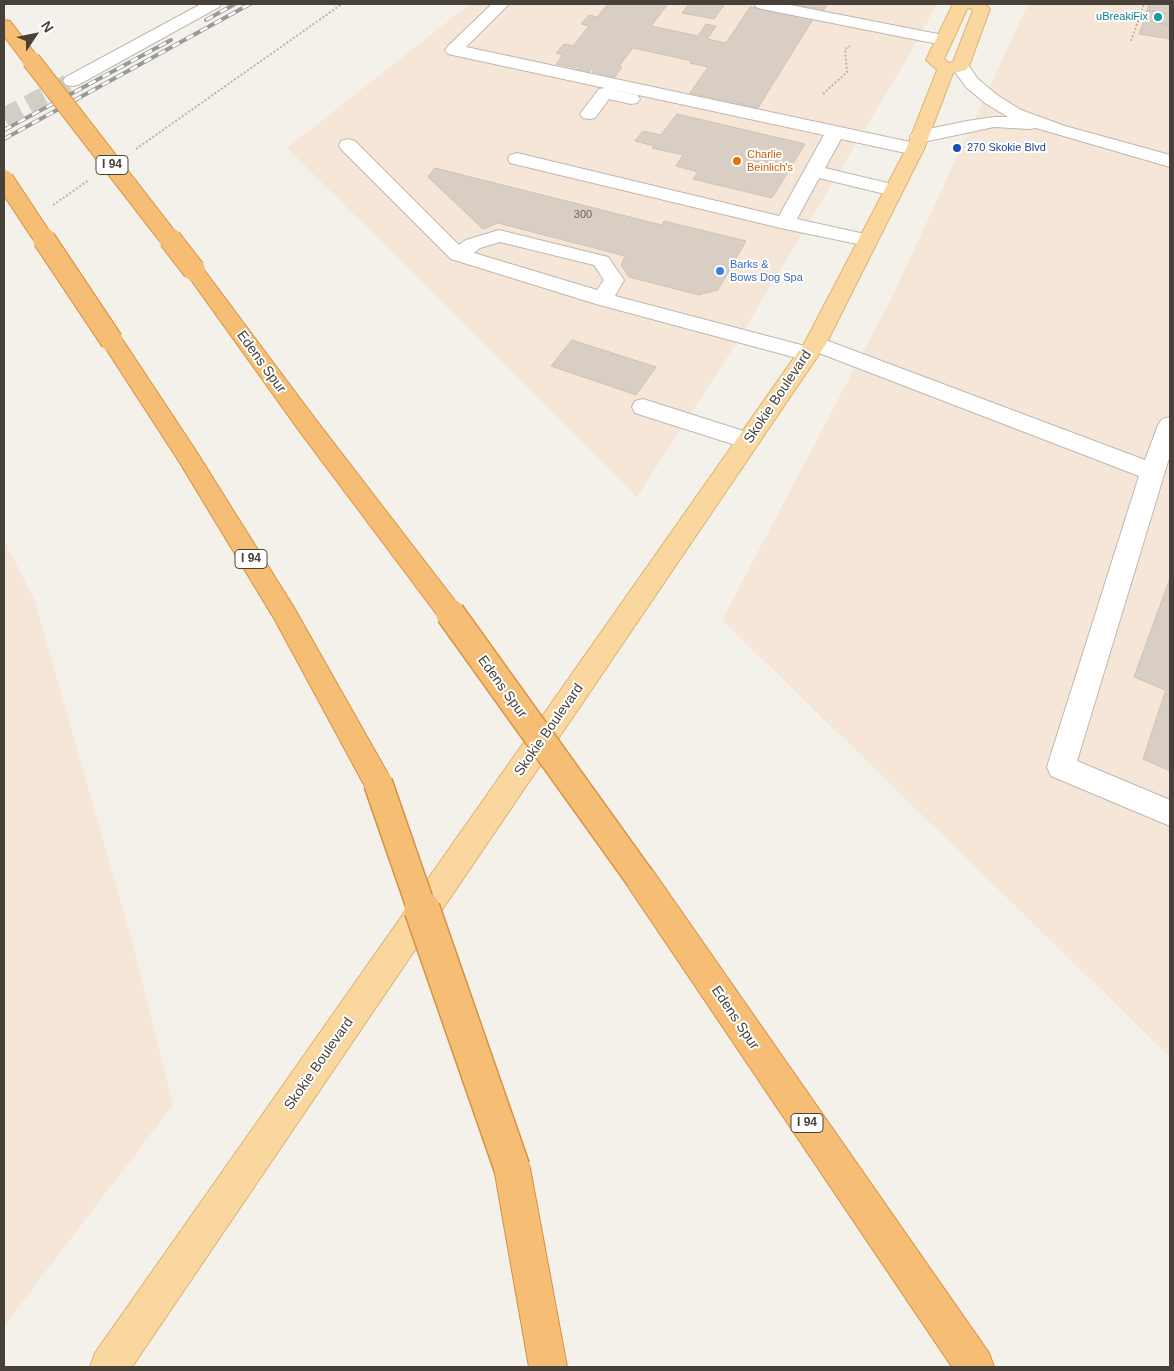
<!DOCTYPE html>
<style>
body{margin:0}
#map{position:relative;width:1174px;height:1371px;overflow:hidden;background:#f4f1eb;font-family:Arial,sans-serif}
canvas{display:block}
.frame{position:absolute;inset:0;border:5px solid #484139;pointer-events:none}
.north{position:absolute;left:10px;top:10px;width:50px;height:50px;-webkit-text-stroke:4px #fff;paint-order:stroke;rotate:56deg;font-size:14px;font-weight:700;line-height:20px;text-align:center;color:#484139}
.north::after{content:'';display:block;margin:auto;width:18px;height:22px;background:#484139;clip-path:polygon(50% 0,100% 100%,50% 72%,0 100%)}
</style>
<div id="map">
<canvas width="1174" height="1371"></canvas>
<div class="frame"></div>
<div class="north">N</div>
</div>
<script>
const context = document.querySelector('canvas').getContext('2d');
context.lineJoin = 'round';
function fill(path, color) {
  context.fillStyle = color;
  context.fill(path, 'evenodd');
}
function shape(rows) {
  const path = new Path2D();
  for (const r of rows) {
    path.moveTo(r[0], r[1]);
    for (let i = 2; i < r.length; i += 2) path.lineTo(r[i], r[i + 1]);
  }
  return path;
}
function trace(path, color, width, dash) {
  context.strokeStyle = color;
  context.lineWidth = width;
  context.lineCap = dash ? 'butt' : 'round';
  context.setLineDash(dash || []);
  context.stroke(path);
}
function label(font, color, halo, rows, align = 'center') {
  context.font = font + ' Arial,sans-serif';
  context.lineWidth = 4;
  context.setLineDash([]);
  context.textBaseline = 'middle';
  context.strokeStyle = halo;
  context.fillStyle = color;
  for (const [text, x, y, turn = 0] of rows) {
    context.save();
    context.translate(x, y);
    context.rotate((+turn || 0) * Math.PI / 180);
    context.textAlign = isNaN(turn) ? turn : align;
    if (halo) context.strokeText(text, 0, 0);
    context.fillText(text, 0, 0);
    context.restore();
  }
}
fill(shape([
 [470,4,937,4,908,57,732,350,637,497,287,148],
 [1028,4,1170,4,1170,1057,722,620,892,297],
 [4,540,35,601,131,937,173,1105,4,1326]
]), '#f5e6d8');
const building = shape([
 [608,4,668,4,651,26,698,36,706,24,716,26,707,39,726,43,750,7,813,19,758,108,737,103,734,108,714,104,717,99,690,93,708,67,690,63,692,61,633,48,619,66,622,67,615,77,592,72,594,69,592,68,587,74,575,71,580,65,578,65,575,68,556,64,563,55,556,53,564,44,573,46,589,26,581,24,589,15,597,17,608,4],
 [689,4,719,4,724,5,714,19,682,13,689,4],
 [781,4,828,4,822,12,781,4],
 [1149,4,1170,4,1170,14,1147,10,1149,4],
 [1147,10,1170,14,1170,25,1144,20,1147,10],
 [1144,20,1170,25,1170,39,1139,34,1144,20],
 [677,114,805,144,772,198,693,179,698,172,676,166,683,155,652,148,654,146,635,141,643,131,661,135,677,114],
 [435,168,662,225,664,221,746,241,718,290,699,295,629,277,621,265,625,256,498,223,483,229,428,177,435,168],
 [572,340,656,367,636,395,551,366,572,340],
 [1170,578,1170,692,1134,677,1170,578],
 [1165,692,1170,694,1170,771,1143,759,1165,692]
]);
fill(building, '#d9cec4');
trace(building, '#d0c2b4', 1);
trace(shape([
 [4,117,72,81]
]), '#d2cec7', 18, [18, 9]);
const minor = shape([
 [201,4,221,4,219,7,78,85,72,86,66,85,63,81,66,77,201,4],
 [492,4,509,4,466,47,915,143,922,145,924,149,922,153,915,155,841,139,825,168,900,186,903,190,900,194,893,196,819,178,797,219,874,236,877,240,874,244,867,246,785,229,510,163,508,159,510,155,517,153,779,216,824,135,606,88,637,95,640,99,637,103,631,104,609,99,595,118,589,119,583,118,580,114,583,110,599,89,605,88,448,54,445,50,448,46,492,4],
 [754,4,785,4,943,35,949,36,951,40,949,44,943,45,762,9,756,7,754,4],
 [960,61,966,62,978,79,997,95,1021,110,1065,126,1170,155,1170,167,1036,128,1029,129,994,127,919,143,912,141,910,137,912,133,919,131,967,121,994,117,1008,117,985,103,966,87,951,66,954,62,960,61],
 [348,139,355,141,459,245,466,240,499,230,608,257,624,280,615,296,805,346,804,344,807,339,815,337,823,339,1145,460,1158,425,1162,419,1170,417,1170,455,1077,761,1170,800,1170,826,1051,776,1047,767,1139,476,819,353,816,359,808,361,596,304,451,259,341,149,339,145,341,141,348,139],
 [500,242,594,265,604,280,597,290,474,253,480,248,500,242],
 [643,399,756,435,760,441,756,447,748,449,635,413,632,407,635,401,643,399]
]);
const major = shape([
 [953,4,985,4,990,9,969,66,966,70,953,73,924,149,826,344,132,1367,90,1367,95,1353,805,342,906,149,937,70,926,60,953,4],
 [970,8,973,10,953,62,949,63,944,59,967,9,970,8]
]);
const highway = shape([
 [4,20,10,21,37,56,40,60,37,64,31,65,25,64,4,36,4,20],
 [194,264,201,266,316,420,459,606,463,613,459,620,450,623,441,620,300,432,184,270,187,266,194,264],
 [112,334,120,336,196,451,293,606,388,774,393,783,388,792,378,796,368,792,275,620,180,463,101,341,104,336,112,334],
 [640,864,651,868,989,1353,994,1367,952,1367,629,888,625,878,629,868,640,864],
 [512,1150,525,1155,530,1168,567,1367,529,1367,494,1168,499,1155,512,1150]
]);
trace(minor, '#c0b7ae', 2);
trace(major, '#deb26f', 2);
trace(highway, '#d69143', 2);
trace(shape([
 [1131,41,1144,4],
 [823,94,847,72,845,49,850,46],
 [136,149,342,4],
 [53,205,89,180]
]), '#c1b2a0', 2, [2, 2]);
fill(minor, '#fff');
fill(major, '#f9d79f');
fill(highway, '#f6be74');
const rail = shape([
 [206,20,235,4],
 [4,130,171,40],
 [4,139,250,4]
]);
trace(rail, '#999', 4);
trace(rail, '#fff', 2.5, [8]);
const highwayBridgeFar3 = shape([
 [31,60,171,241],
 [4,179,45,241]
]);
const highwayBridgeFar2 = shape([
 [44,239,112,341],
 [170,239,194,270]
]);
const highwayBridgeFar1 = shape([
 [450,613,640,878],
 [378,783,422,910]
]);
const highwayBridge = shape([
 [422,909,512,1168]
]);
trace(highwayBridgeFar3, '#d69143', 20, []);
trace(highwayBridgeFar2, '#d69143', 24, []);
trace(highwayBridgeFar1, '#d69143', 31, []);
trace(highwayBridge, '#d69143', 38, []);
trace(highwayBridgeFar3, '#f6be74', 18);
trace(highwayBridgeFar2, '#f6be74', 22);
trace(highwayBridgeFar1, '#f6be74', 28);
trace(highwayBridge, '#f6be74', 35);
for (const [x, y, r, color] of [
 [1158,17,5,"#0f9aa8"],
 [957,148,5,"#1a4fb4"],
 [737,161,5,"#e8710a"],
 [720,271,5,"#3f7fe0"]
]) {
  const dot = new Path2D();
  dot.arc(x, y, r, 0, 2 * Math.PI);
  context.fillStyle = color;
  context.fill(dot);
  trace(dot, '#fff', 2);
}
label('11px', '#0d838f', '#fff', [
 ["uBreakiFix",1148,17]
], 'right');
label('11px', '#164399', '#fff', [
 ["270 Skokie Blvd",967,148]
], 'left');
label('11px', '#c56008', '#fff', [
 ["Charlie",747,155],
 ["Beinlich's",747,168]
], 'left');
label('11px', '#6c645c', null, [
 ["300",583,215]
]);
label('11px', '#366cbe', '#fff', [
 ["Barks &",730,265],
 ["Bows Dog Spa",730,278]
], 'left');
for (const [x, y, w] of [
 [112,165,32],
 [251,559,32],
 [807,1123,32]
]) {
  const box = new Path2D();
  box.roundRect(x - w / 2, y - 9.5, w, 19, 4);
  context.fillStyle = '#fff';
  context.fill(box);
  trace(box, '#484139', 1);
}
label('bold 12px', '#484139', null, [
 ["I 94",112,165],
 ["I 94",251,559],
 ["I 94",807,1123]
]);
label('14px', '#484139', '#fff', [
 ["Edens Spur",261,362,54],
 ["Skokie Boulevard",778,397,-56],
 ["Edens Spur",502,687,54],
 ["Skokie Boulevard",549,730,-55],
 ["Edens Spur",735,1018,56],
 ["Skokie Boulevard",319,1064,-55]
]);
</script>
